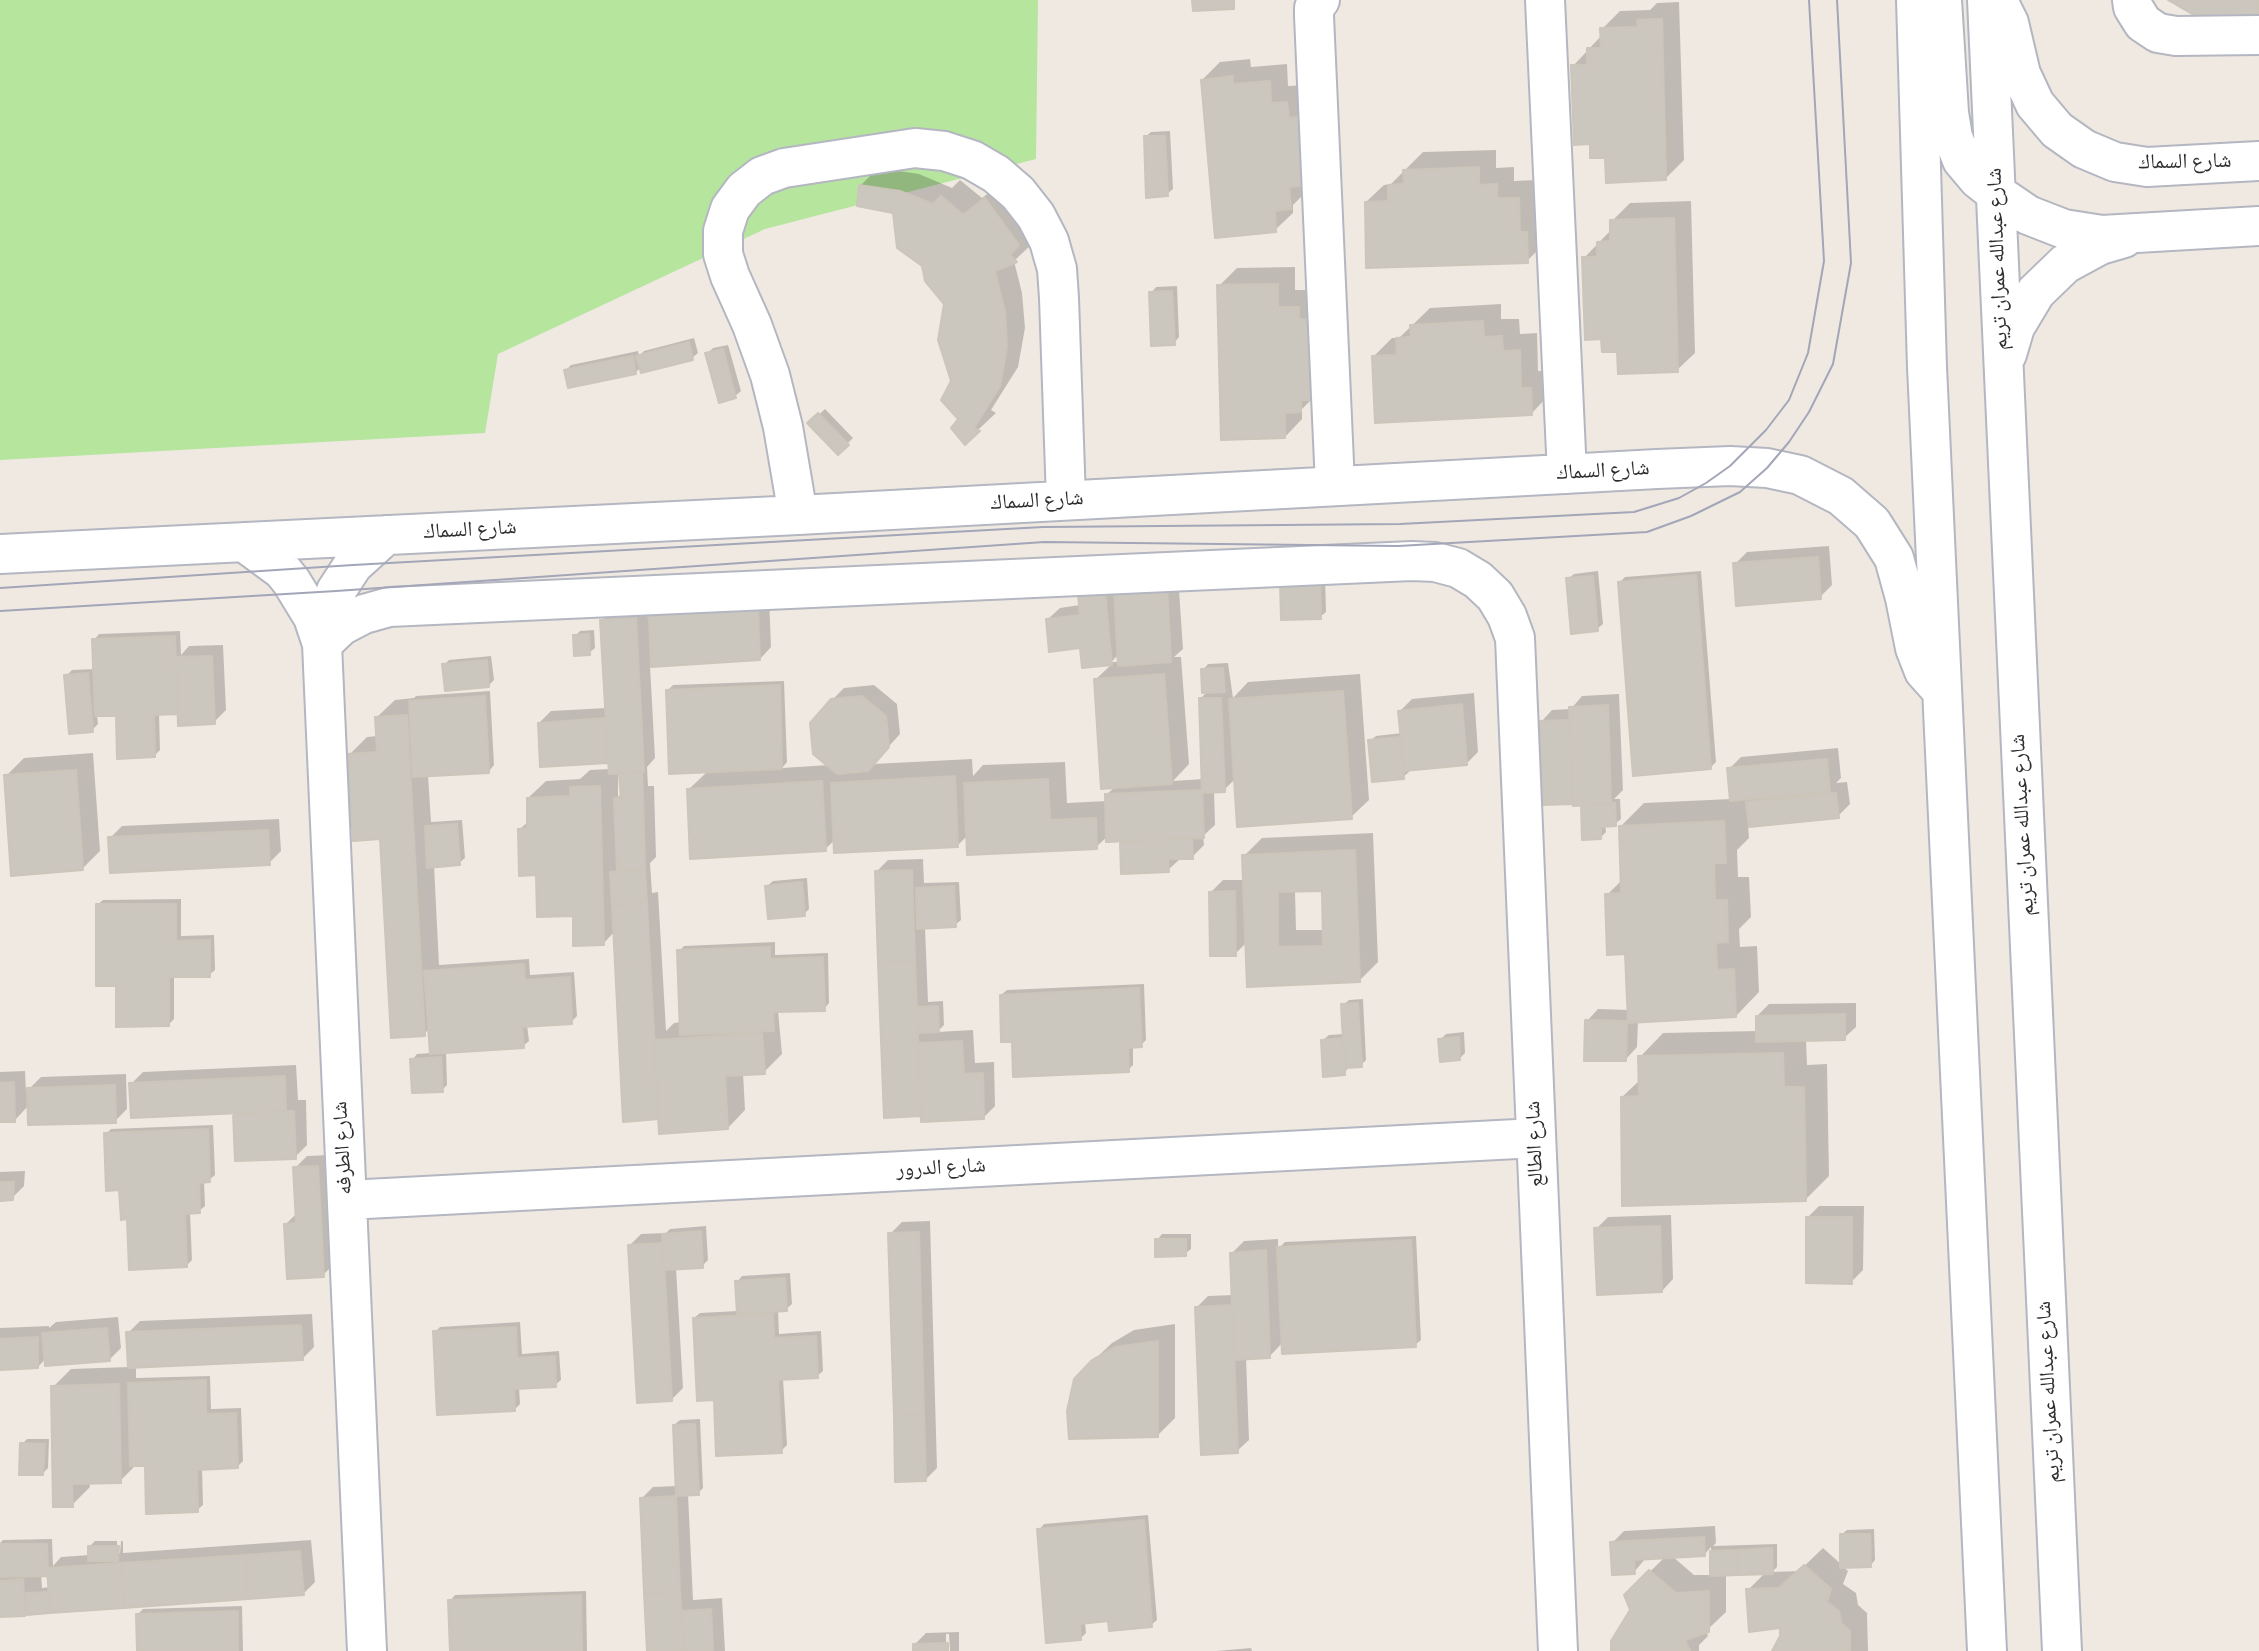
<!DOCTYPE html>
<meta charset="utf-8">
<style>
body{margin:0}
canvas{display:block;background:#efe9e1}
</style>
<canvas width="2259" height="1651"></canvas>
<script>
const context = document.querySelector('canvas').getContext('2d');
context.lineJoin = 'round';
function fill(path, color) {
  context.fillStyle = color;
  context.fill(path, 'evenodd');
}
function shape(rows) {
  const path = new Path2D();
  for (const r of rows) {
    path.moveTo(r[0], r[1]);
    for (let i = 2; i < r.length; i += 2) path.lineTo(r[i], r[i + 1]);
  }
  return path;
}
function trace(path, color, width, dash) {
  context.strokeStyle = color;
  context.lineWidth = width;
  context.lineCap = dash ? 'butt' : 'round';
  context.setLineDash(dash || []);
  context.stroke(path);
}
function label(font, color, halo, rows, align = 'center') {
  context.font = font + ' "Source Sans 3","Noto Naskh Arabic",sans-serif';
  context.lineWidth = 7;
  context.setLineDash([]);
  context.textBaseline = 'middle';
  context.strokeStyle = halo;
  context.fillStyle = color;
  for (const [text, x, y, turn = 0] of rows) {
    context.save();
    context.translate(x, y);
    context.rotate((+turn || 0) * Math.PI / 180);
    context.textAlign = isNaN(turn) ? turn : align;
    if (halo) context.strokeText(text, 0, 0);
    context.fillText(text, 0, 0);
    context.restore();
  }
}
fill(shape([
 [0,0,1038,0,1036,159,765,229,498,354,485,433,0,460]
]), '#b6e59e');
fill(shape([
 [1679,2,1684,160,1666,178,1607,156,1592,142,1573,66,1602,35,1602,29,1620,11,1650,10,1657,3],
 [1250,59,1251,67,1287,64,1288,86,1305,85,1309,189,1293,205,1293,213,1275,230,1202,80,1220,62],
 [1170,131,1173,189,1167,194,1145,137,1151,132],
 [1496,150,1496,168,1514,167,1514,181,1536,180,1545,243,1527,261,1366,202,1384,185,1391,184,1423,152],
 [878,168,919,174,952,188,960,180,982,198,1003,182,1033,243,1014,261,1022,293,1025,328,1018,367,991,410,996,413,965,442,953,381,946,304,895,211,860,186],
 [1691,201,1695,353,1677,370,1619,350,1603,338,1584,258,1612,229,1612,221,1630,203],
 [1295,267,1295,290,1316,290,1331,380,1302,409,1302,419,1285,437,1219,286,1237,268],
 [1177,286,1179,337,1174,343,1151,293,1156,287],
 [1501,304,1501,319,1519,319,1520,334,1537,333,1538,371,1548,371,1549,395,1532,413,1374,356,1392,338,1399,338,1430,308],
 [694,338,698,353,692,358,641,367,635,373,566,370,571,365,638,351,639,356,644,351],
 [728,345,741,391,735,396,707,354,713,348],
 [825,409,853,438,838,453,810,423],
 [1829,546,1832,585,1820,597,1735,564,1747,552],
 [1598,571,1603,624,1597,629,1568,579,1574,574],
 [1701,571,1716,762,1710,768,1620,582,1625,577],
 [1178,575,1183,649,1174,657,1181,657,1189,764,1173,781,1204,779,1200,699,1208,691,1203,670,1208,664,1228,663,1233,698,1248,682,1360,674,1369,800,1351,817,1236,778,1224,790,1214,790,1215,825,1203,836,1204,845,1192,857,1180,859,1168,870,1122,839,1108,836,1096,847,968,835,958,845,835,840,825,849,688,790,708,771,667,691,673,685,784,681,787,762,782,768,829,765,832,700,844,688,874,685,897,704,900,734,873,764,972,759,973,776,983,765,1065,762,1067,803,1107,801,1107,794,1115,787,1095,680,1113,663,1083,666,1081,646,1048,619,1060,608,1080,605,1080,596],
 [1119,654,1120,662,1111,662],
 [1325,576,1326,612,1320,617,1282,583],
 [769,598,771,647,760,659,650,665,655,758,647,767,648,786,654,786,656,857,650,863,652,893,658,892,666,1031,674,1023,681,1022,679,951,684,946,775,942,775,955,828,953,829,1003,824,1009,778,1011,782,1054,764,1072,743,1073,745,1110,728,1128,660,1117,615,931,603,944,575,914,538,873,520,829,529,821,528,798,546,781,580,779,590,770,610,769,609,761,542,765,539,723,551,711,606,708,602,621,613,609,647,607,648,619,663,604],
 [618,768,621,768,622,793,618,797],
 [594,630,595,648,589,653,575,636,580,631],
 [180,631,181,655,189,646,223,645,226,710,214,722,179,712,159,713,160,750,155,755,118,714,97,715,98,724,92,730,66,676,72,670,95,669,94,640,99,634],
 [491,656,494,680,488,686,444,665,449,660],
 [490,691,494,765,489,771,428,775,431,822,462,820,465,858,459,863,434,865,439,965,529,959,530,975,574,972,577,1016,571,1022,527,1025,529,1041,523,1046,446,1051,447,1085,442,1090,412,1060,417,1054,431,1053,430,1028,424,1034,382,838,349,755,367,737,378,736,377,717,395,700,414,698,416,696],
 [1474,693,1478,752,1466,764,1409,769,1409,772,1403,777,1370,741,1376,736,1402,733,1400,711,1412,699],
 [1619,694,1623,790,1614,799,1620,799,1621,819,1615,824,1605,825,1606,832,1600,838,1582,804,1574,804,1541,722,1552,710,1571,709,1582,696],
 [1838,748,1841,778,1836,783,1847,782,1850,804,1838,816,1748,825,1749,838,1737,850,1738,877,1749,877,1751,917,1739,929,1740,947,1757,946,1759,992,1736,1016,1638,1021,1637,1047,1626,1059,1587,1021,1598,1009,1629,1010,1627,952,1607,895,1623,879,1620,827,1644,803,1731,799,1729,769,1741,757],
 [93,753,100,851,83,868,6,776,24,758],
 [279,819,281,851,269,863,110,838,122,826],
 [1373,833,1378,962,1360,980,1247,942,1235,954,1211,892,1223,880,1245,880,1244,856,1262,838],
 [1324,889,1324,930,1296,930,1295,890],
 [923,859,924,883,959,882,961,920,955,925,925,927,928,1002,943,1001,944,1025,937,1032,973,1030,975,1063,994,1062,995,1106,984,1117,923,1120,876,872,888,860],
 [807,878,809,909,804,914,767,886,773,881],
 [181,899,181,936,214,935,215,970,209,975,174,976,174,1019,169,1024,118,984,97,905,103,900],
 [1144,984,1146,1040,1141,1045,1133,1046,1133,1065,1128,1070,1013,1040,1001,995,1007,990],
 [1363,999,1366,1060,1361,1065,1350,1066,1344,1073,1323,1040,1329,1035,1345,1034,1343,1005,1349,1000],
 [1856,1003,1856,1027,1844,1038,1806,1039,1807,1065,1827,1064,1829,1176,1805,1200,1622,1097,1640,1080,1640,1057,1663,1033,1758,1031,1757,1016,1769,1004],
 [1464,1032,1465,1053,1460,1058,1440,1040,1446,1034],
 [296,1065,298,1100,306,1100,307,1145,295,1157,234,1111,131,1084,143,1072],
 [25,1071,26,1092,41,1077,126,1074,127,1109,115,1121,29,1105,15,1120,0,1120,0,1072],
 [213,1125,215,1175,209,1180,204,1181,205,1206,199,1211,190,1212,192,1260,186,1266,129,1218,106,1134,111,1129],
 [329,1155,335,1263,323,1275,286,1224,297,1213,295,1168,307,1156],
 [25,1171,24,1186,12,1198,0,1199,0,1172],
 [1819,1206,1864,1206,1863,1270,1851,1282,1808,1217],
 [1671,1215,1673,1279,1662,1291,1596,1229,1608,1217],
 [930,1221,937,1468,926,1479,890,1234,902,1222],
 [706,1226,708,1260,702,1266,676,1268,683,1388,671,1400,629,1246,641,1234,666,1233,670,1229],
 [1162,1234,1191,1234,1191,1249,1185,1254,1157,1240],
 [1416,1236,1421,1340,1415,1345,1283,1342,1270,1356,1246,1357,1249,1440,1237,1451,1196,1308,1208,1296,1234,1295,1232,1253,1244,1241,1278,1239,1278,1249,1285,1242],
 [790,1273,792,1304,786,1309,778,1310,779,1334,821,1331,823,1371,817,1376,783,1378,787,1445,781,1451,715,1398,694,1318,700,1313,738,1311,737,1282,742,1276],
 [312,1314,314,1347,302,1359,136,1366,136,1378,210,1376,211,1409,241,1408,243,1461,237,1467,202,1468,203,1505,197,1510,146,1464,137,1464,120,1481,89,1482,90,1487,72,1505,53,1387,71,1369,129,1367,128,1333,140,1321],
 [118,1317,121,1348,109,1360,46,1358,38,1367,0,1368,0,1328,49,1326,49,1328,56,1322],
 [520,1322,522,1354,559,1351,561,1380,555,1385,519,1387,520,1404,515,1409,435,1332,440,1327],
 [1175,1324,1175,1418,1157,1436,1093,1361,1112,1343,1134,1330],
 [700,1419,703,1488,698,1493,688,1494,693,1600,722,1598,725,1651,649,1651,641,1499,653,1487,677,1486,674,1425,680,1420],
 [27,1439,49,1439,48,1468,43,1473,22,1444],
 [1148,1515,1157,1620,1151,1625,1110,1619,1085,1622,1086,1633,1081,1638,1039,1530,1044,1524],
 [1715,1526,1716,1543,1713,1546,1777,1544,1777,1567,1772,1572,1799,1571,1823,1548,1842,1565,1841,1535,1847,1530,1874,1529,1875,1560,1870,1566,1843,1567,1848,1571,1843,1584,1856,1593,1858,1605,1867,1613,1868,1651,1774,1651,1782,1636,1781,1627,1748,1590,1765,1573,1726,1574,1726,1612,1706,1631,1708,1636,1699,1645,1699,1651,1613,1651,1632,1610,1626,1595,1665,1557,1646,1558,1634,1572,1612,1543,1624,1531],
 [1711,1547,1712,1575,1694,1575,1672,1556,1704,1555],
 [52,1539,53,1566,61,1557,90,1555,90,1546,95,1541,117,1541,117,1553,120,1553,121,1541,123,1541,123,1553,311,1540,315,1582,303,1594,28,1610,24,1614,0,1615,0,1543,3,1540],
 [41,1574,49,1574,50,1587,42,1588],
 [586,1591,587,1651,451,1651,450,1601,455,1595],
 [242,1606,243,1651,138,1651,137,1615,143,1609],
 [959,1632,959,1651,950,1651,949,1634,946,1634,946,1651,915,1651,914,1645,926,1633],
 [1251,1648,1252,1651,1216,1651]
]), '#0003');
const building = shape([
 [1192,0,1234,0,1234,9,1193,11,1192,0],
 [2168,0,2259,0,2259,16,2204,21,2168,0],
 [1662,19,1666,180,1606,183,1605,158,1590,158,1590,144,1574,145,1571,65,1587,65,1587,48,1601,48,1600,28,1638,27,1637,20,1662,19],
 [1233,76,1233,84,1270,81,1271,103,1287,102,1289,118,1300,117,1306,185,1289,187,1291,209,1275,211,1276,232,1215,238,1201,80,1233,76],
 [1144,136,1165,136,1168,196,1146,198,1144,136],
 [1479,167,1479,185,1497,184,1497,198,1519,198,1520,232,1527,232,1528,263,1366,268,1365,202,1388,201,1388,185,1404,184,1403,170,1479,167],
 [859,185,900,191,933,204,941,196,963,215,985,198,1019,245,1010,255,1017,262,995,271,1005,312,1007,347,1000,386,974,428,980,431,965,445,951,428,958,419,941,400,951,381,938,340,944,304,925,281,922,266,897,248,893,213,857,206,859,185],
 [1674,218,1678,372,1618,374,1617,352,1602,352,1601,339,1585,340,1582,257,1597,257,1597,242,1610,241,1610,220,1674,218],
 [1278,284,1278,307,1299,307,1299,319,1313,320,1314,400,1301,400,1301,412,1285,413,1285,438,1221,440,1217,285,1278,284],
 [1172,291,1175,345,1151,346,1149,292,1172,291],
 [1483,321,1484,337,1502,336,1503,351,1520,350,1521,388,1531,388,1532,415,1375,423,1372,356,1397,355,1396,338,1411,337,1410,325,1483,321],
 [689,342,693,360,641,373,636,356,689,342],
 [723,349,736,398,719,403,705,353,723,349],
 [633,356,636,374,568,388,564,370,633,356],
 [818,413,849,445,838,455,807,423,818,413],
 [1818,557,1821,599,1736,606,1733,563,1818,557],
 [1696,575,1711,769,1633,776,1618,582,1696,575],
 [1593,576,1598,631,1571,634,1566,578,1593,576],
 [1320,581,1321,619,1281,620,1280,582,1320,581],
 [1167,586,1171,662,1118,666,1114,589,1167,586],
 [1105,592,1112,665,1082,668,1080,648,1049,652,1046,619,1080,615,1078,595,1105,592],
 [758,609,760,660,651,667,649,615,758,609],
 [636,618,644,772,609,774,600,620,636,618],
 [589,634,590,655,574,656,573,635,589,634],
 [175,636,178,714,154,715,155,757,117,759,116,716,95,716,92,639,175,636],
 [212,656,215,724,178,726,176,657,212,656],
 [487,660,489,687,445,691,442,664,487,660],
 [1223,668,1225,692,1202,693,1201,669,1223,668],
 [88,673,93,732,69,734,64,675,88,673],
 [1164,674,1172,784,1101,789,1094,679,1164,674],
 [780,685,782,769,669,774,666,690,780,685],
 [1343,691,1352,819,1237,827,1229,699,1343,691],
 [485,696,489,773,413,777,409,701,485,696],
 [862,696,886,716,889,747,868,771,837,774,813,754,810,723,831,699,862,696],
 [1199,698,1221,698,1225,792,1202,793,1199,698],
 [1462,704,1467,765,1404,771,1398,711,1462,704],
 [1608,705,1611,804,1573,806,1569,707,1608,705],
 [407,715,425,1036,391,1038,380,839,353,841,347,754,377,752,375,717,407,715],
 [605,718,608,763,540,767,538,723,605,718],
 [1569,720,1573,804,1542,805,1539,721,1569,720],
 [1401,737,1404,779,1372,782,1368,740,1401,737],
 [1827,759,1830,792,1730,801,1727,768,1827,759],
 [76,770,83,870,11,876,4,775,76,770],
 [642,772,643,797,621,798,619,774,642,772],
 [955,776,958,847,834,853,831,783,955,776],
 [1048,779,1050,820,1096,818,1097,849,967,855,964,783,1048,779],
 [822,781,826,851,690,859,687,789,822,781],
 [600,786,604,945,573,946,573,916,537,917,536,875,519,876,518,829,527,828,527,798,570,796,570,787,600,786],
 [1202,790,1204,838,1106,842,1105,794,1202,790],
 [1836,793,1839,818,1749,827,1746,802,1836,793],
 [643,797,645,870,617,871,614,798,643,797],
 [1615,803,1616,826,1601,827,1601,839,1582,840,1581,805,1615,803],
 [1724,821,1726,863,1714,863,1715,900,1727,900,1728,942,1716,943,1717,970,1734,969,1736,1017,1628,1023,1625,954,1607,955,1605,894,1621,893,1619,826,1724,821],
 [457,824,460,865,427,868,425,826,457,824],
 [268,830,270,865,110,873,108,837,268,830],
 [1192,839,1193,859,1168,859,1169,872,1121,874,1120,841,1192,839],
 [1355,850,1360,982,1247,987,1242,855,1355,850],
 [1322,891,1323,946,1278,947,1278,892,1322,891],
 [645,870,647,903,612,905,610,872,645,870],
 [912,870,915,961,878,963,875,871,912,870],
 [802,882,805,916,768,919,765,886,802,882],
 [954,886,956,927,917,929,916,888,954,886],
 [1235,891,1236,956,1210,956,1209,892,1235,891],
 [647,903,650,962,624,963,623,944,614,945,612,905,647,903],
 [96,904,176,904,176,941,210,940,210,977,169,977,169,1026,116,1027,116,986,96,986,96,904],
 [623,944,624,963,650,962,659,1119,623,1122,614,945,623,944],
 [770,947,770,959,823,957,825,1011,773,1012,774,1031,680,1035,677,950,770,947],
 [915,961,921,1116,884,1118,878,963,915,961],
 [524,964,525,980,570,977,572,1024,522,1027,524,1048,430,1054,424,971,524,964],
 [1139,988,1142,1047,1128,1048,1129,1072,1013,1077,1012,1042,1001,1042,1000,995,1139,988],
 [1358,1003,1359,1023,1342,1024,1341,1004,1358,1003],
 [938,1006,939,1032,917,1033,917,1007,938,1006],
 [1845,1014,1845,1040,1756,1042,1756,1016,1845,1014],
 [1585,1020,1627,1021,1626,1061,1584,1061,1585,1020],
 [1359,1023,1362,1067,1345,1068,1342,1024,1359,1023],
 [762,1033,765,1074,725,1076,728,1129,659,1134,654,1040,762,1033],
 [1459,1037,1460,1060,1440,1062,1438,1039,1459,1037],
 [1344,1038,1345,1075,1323,1077,1321,1040,1344,1038],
 [962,1041,964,1074,983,1073,984,1119,921,1122,918,1043,962,1041],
 [1783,1053,1784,1087,1804,1087,1806,1201,1622,1206,1621,1097,1639,1096,1638,1056,1783,1053],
 [441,1057,443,1092,412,1093,410,1059,441,1057],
 [285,1076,286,1111,131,1118,129,1083,285,1076],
 [14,1082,15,1122,0,1122,0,1083,14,1082],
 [115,1085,116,1123,28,1125,27,1088,115,1085],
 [294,1111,296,1159,235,1161,233,1113,294,1111],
 [208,1129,210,1182,199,1183,200,1213,185,1214,187,1267,129,1270,127,1219,121,1220,119,1190,106,1191,104,1133,208,1129],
 [318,1166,324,1277,287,1279,284,1224,296,1223,293,1167,318,1166],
 [0,1182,14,1182,13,1200,0,1201,0,1182],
 [1806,1217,1852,1217,1852,1284,1806,1283,1806,1217],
 [1660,1226,1662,1292,1597,1295,1594,1228,1660,1226],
 [701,1231,703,1268,664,1270,662,1234,701,1231],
 [919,1232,924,1415,894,1416,888,1233,919,1232],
 [1155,1239,1186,1239,1186,1256,1155,1257,1155,1239],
 [1411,1240,1416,1347,1282,1354,1277,1247,1411,1240],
 [663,1243,672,1401,637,1403,628,1245,663,1243],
 [1266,1250,1270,1358,1234,1360,1230,1253,1266,1250],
 [785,1278,787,1311,737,1314,735,1281,785,1278],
 [1232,1305,1238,1453,1201,1455,1195,1307,1232,1305],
 [773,1314,774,1338,816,1336,818,1378,778,1380,782,1453,716,1456,714,1400,697,1401,693,1318,773,1314],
 [301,1325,303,1360,128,1368,126,1332,301,1325],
 [516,1327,517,1358,555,1356,556,1387,514,1389,515,1411,437,1415,433,1331,516,1327],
 [107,1328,110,1361,45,1366,42,1333,107,1328],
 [38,1337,38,1368,0,1370,0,1339,38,1337],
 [1158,1341,1158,1437,1069,1439,1067,1411,1074,1379,1092,1360,1115,1347,1158,1341],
 [206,1380,206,1414,236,1413,238,1468,197,1470,198,1512,146,1514,145,1466,130,1466,128,1383,206,1380],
 [119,1384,121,1483,72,1484,73,1507,53,1507,51,1386,119,1384],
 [924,1415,926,1481,895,1482,894,1416,924,1415],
 [695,1424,699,1495,676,1496,673,1425,695,1424],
 [20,1443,45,1444,43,1475,19,1475,20,1443],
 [676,1496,680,1592,644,1593,640,1498,676,1496],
 [1144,1520,1152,1627,1109,1631,1108,1621,1080,1624,1081,1640,1046,1643,1037,1529,1144,1520],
 [1840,1534,1870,1534,1871,1567,1840,1568,1840,1534],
 [1704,1537,1705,1556,1634,1560,1635,1574,1612,1575,1610,1542,1704,1537],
 [0,1544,47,1544,48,1576,0,1577,0,1544],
 [88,1546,119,1546,118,1561,88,1561,88,1546],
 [1772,1548,1773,1574,1738,1575,1737,1550,1772,1548],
 [1737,1550,1738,1575,1710,1576,1710,1551,1737,1550],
 [300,1551,304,1595,248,1599,246,1555,300,1551],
 [246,1555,248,1599,124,1608,121,1563,246,1555],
 [121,1563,124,1608,50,1613,47,1568,121,1563],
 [1804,1565,1831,1589,1827,1602,1839,1611,1841,1623,1850,1631,1850,1651,1772,1651,1780,1636,1780,1628,1749,1632,1746,1589,1779,1588,1804,1565],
 [1649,1570,1676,1593,1709,1591,1709,1632,1685,1640,1690,1651,1611,1651,1611,1641,1630,1610,1624,1595,1649,1570],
 [23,1579,25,1616,0,1617,0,1581,23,1579],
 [49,1592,50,1613,27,1615,26,1593,49,1592],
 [680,1592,684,1651,647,1651,644,1593,680,1592],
 [581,1595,582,1651,450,1651,448,1600,581,1595],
 [711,1609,713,1651,684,1651,682,1611,711,1609],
 [238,1611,238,1651,137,1651,136,1614,238,1611],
 [948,1643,948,1651,913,1651,913,1644,948,1643]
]);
fill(building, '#cbc7bf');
trace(building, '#cbc5ba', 2);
const minor = shape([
 [1320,0,1314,8,1314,16,1335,485],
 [1545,0,1567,474],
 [1916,0,1927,367,1987,1651],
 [1942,0,1949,113,1953,137,1962,160,1978,179,1997,194,2028,215,2064,229,2102,235,2259,226],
 [1987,0,2062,1651],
 [2132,0,2133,7,2143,23,2158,33,2176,36,2259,35],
 [2000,5,2009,23,2021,74,2035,104,2057,130,2084,149,2115,162,2147,167,2259,161],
 [2007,354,2015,327,2036,292,2065,264,2100,245,2124,238],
 [798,515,783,427,770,375,752,325,730,276,723,254,723,231,730,209,744,190,762,176,784,168,915,148,944,151,972,160,996,174,1018,193,1036,216,1049,241,1057,269,1059,298,1066,500],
 [244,542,282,570,291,581,313,617,322,644],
 [0,554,798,515,1657,469,1730,466,1767,468,1800,475,1841,496,1872,523,1894,558,1905,598,1915,648,1924,671,1942,691],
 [322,644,341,626,364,614,389,607,1412,561,1435,562,1458,568,1478,580,1495,596,1507,616,1515,638,1558,1651],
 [347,1200,1536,1138],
 [367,1651,322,644,327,617,336,591,353,565,386,535]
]);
trace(minor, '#b4b7c1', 42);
trace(minor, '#fff', 38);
trace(shape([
 [0,588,353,565,1043,527,1400,524,1634,512,1679,498,1706,483,1730,466,1766,430,1789,400,1808,353,1824,261,1809,0],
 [0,611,336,591,1044,542,1398,546,1647,532,1691,516,1740,492,1767,468,1789,442,1809,412,1833,364,1851,263,1837,0]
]), '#a3a6b8', 2);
label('21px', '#2e2e2e', '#fff', [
 ["شارع السماك",2185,163,-1],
 ["شارع عبدالله عمران تريم",1999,259,-92],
 ["شارع السماك",1603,472,-3],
 ["شارع السماك",1037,502,-3],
 ["شارع السماك",470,531,-3],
 ["شارع عبدالله عمران تريم",2024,825,-93],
 ["شارع الطالع",1536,1144,-92],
 ["شارع الطرفه",344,1148,-93],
 ["شارع الدرور",941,1169,-3],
 ["شارع عبدالله عمران تريم",2050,1392,-93]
]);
</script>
